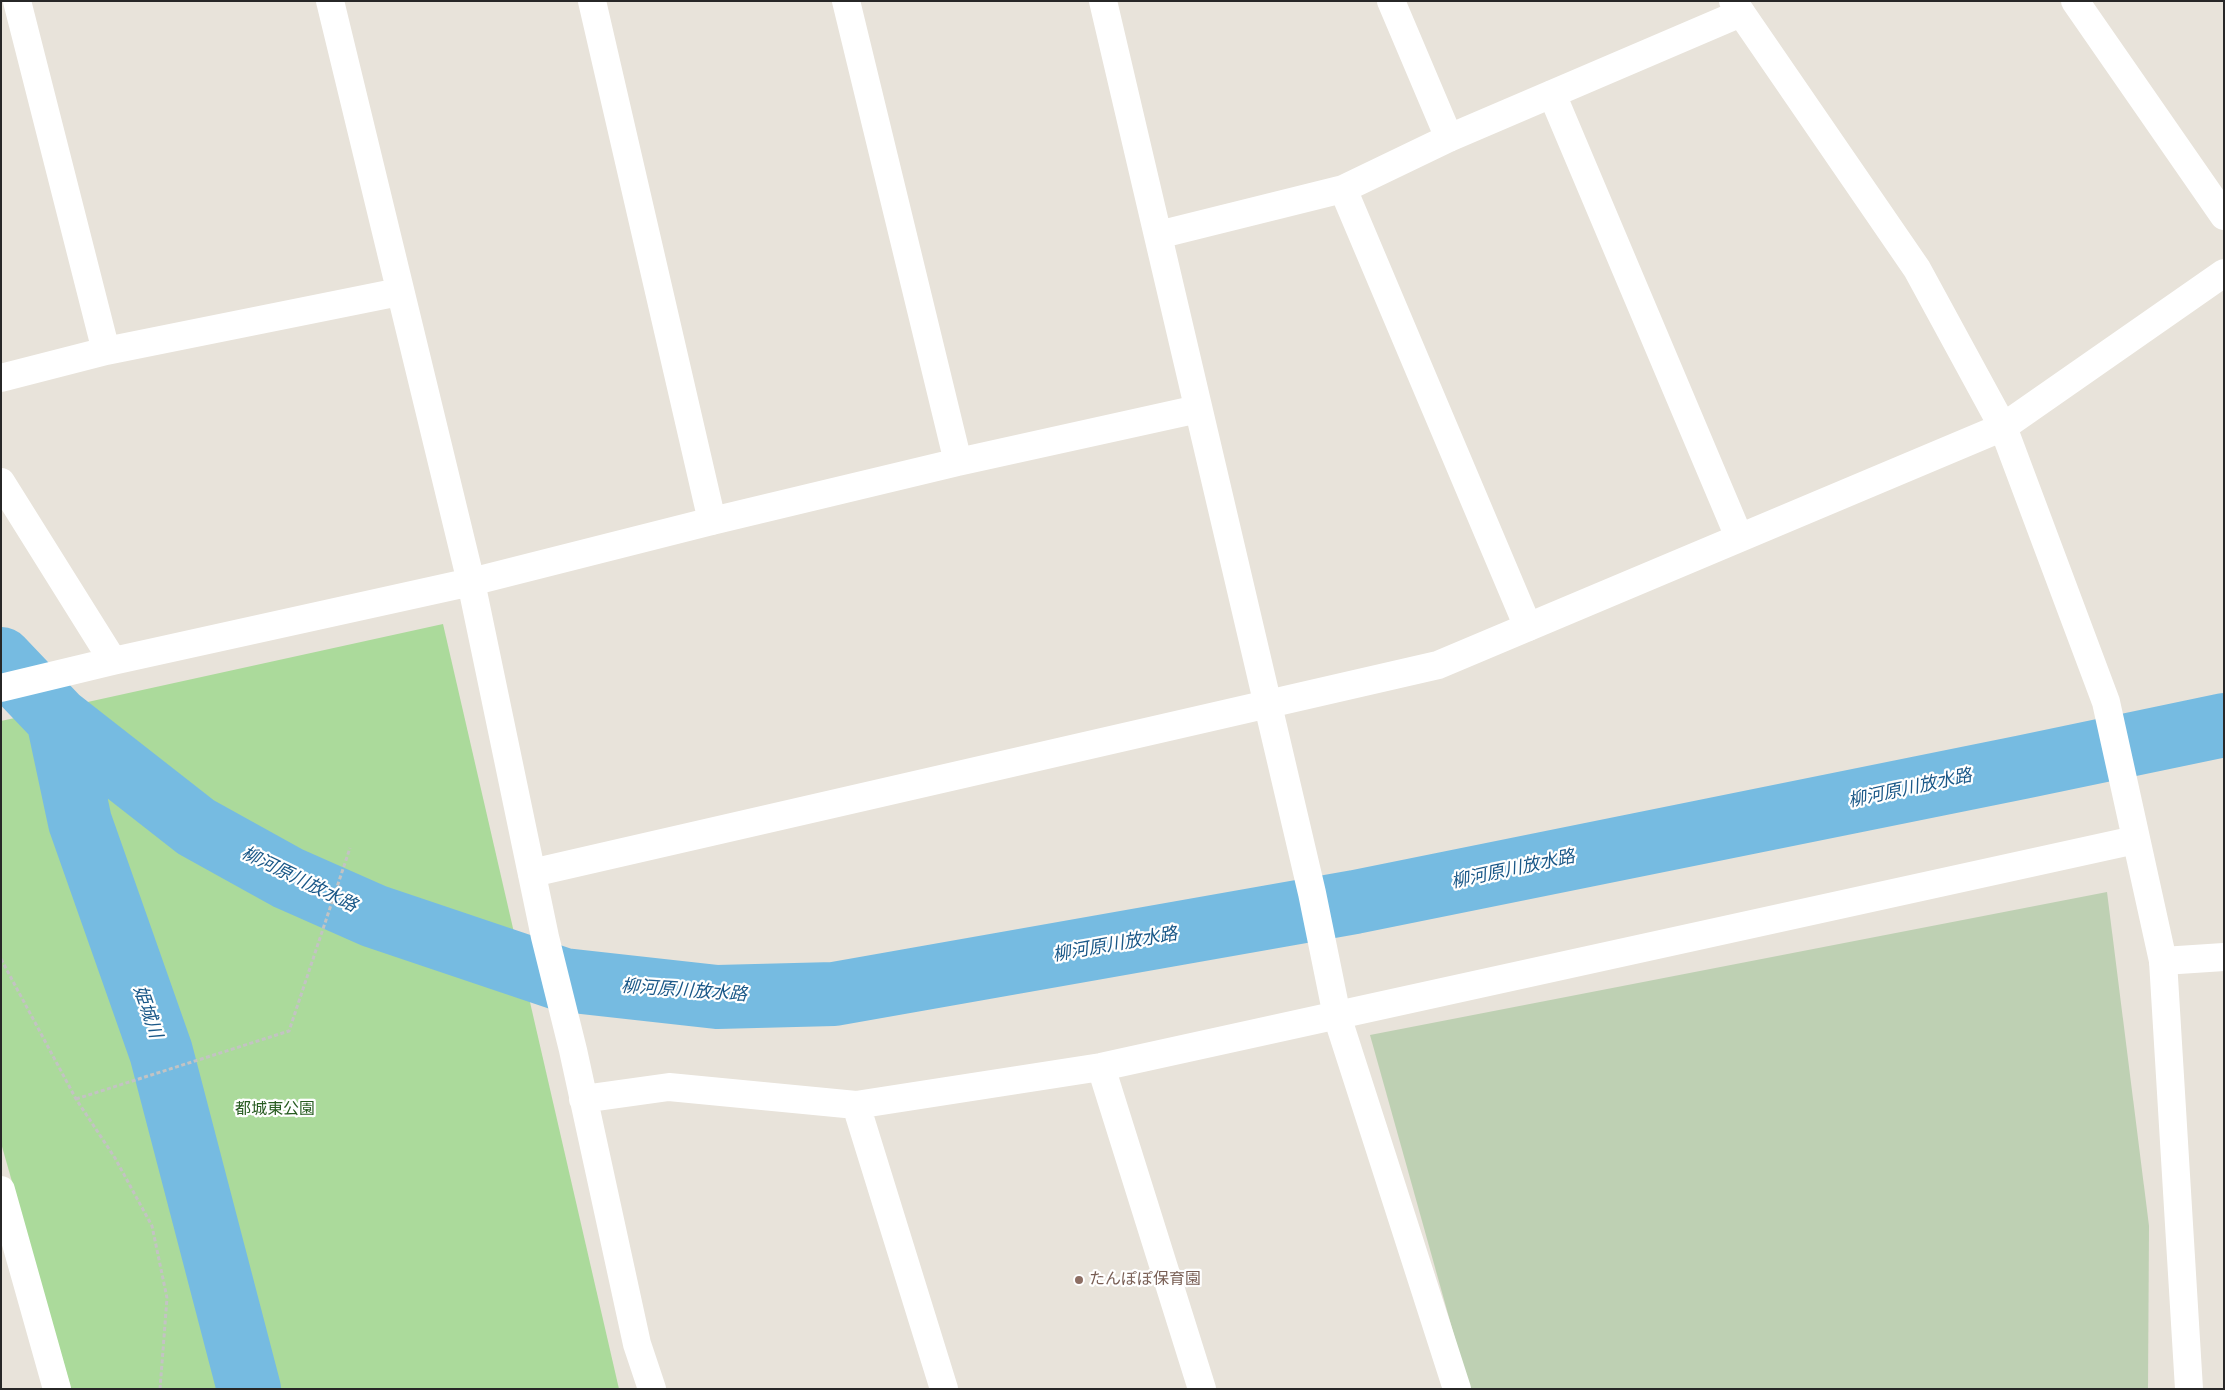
<!DOCTYPE html>
<meta charset="utf-8">
<style>
body{margin:0}
#map{position:relative;width:2225px;height:1390px;overflow:hidden;background:#e8e3da;font-family:"Archivo Narrow",sans-serif}
canvas{display:block}
.frame{position:absolute;inset:0;border:2px solid #272727;pointer-events:none}
</style>
<div id="map">
<canvas width="2225" height="1390"></canvas>
<div class="frame"></div>
</div>
<script>
const context = document.querySelector('canvas').getContext('2d');
context.lineJoin = 'round';
function fill(path, color) {
  context.fillStyle = color;
  context.fill(path, 'evenodd');
}
function shape(rows) {
  const path = new Path2D();
  for (const r of rows) {
    path.moveTo(r[0], r[1]);
    for (let i = 2; i < r.length; i += 2) path.lineTo(r[i], r[i + 1]);
  }
  return path;
}
function trace(path, color, width, dash) {
  context.strokeStyle = color;
  context.lineWidth = width;
  context.lineCap = dash ? 'butt' : 'round';
  context.setLineDash(dash || []);
  context.stroke(path);
}
function label(font, color, halo, rows, align = 'center') {
  context.font = font + ' "Archivo Narrow","Noto Sans JP",sans-serif';
  context.lineWidth = 4.5;
  context.setLineDash([]);
  context.textBaseline = 'middle';
  context.strokeStyle = halo;
  context.fillStyle = color;
  for (const [text, x, y, turn = 0] of rows) {
    context.save();
    context.translate(x, y);
    context.rotate((+turn || 0) * Math.PI / 180);
    context.textAlign = isNaN(turn) ? turn : align;
    if (halo) context.strokeText(text, 0, 0);
    context.fillText(text, 0, 0);
    context.restore();
  }
}
fill(shape([
 [443,624,619,1389,71,1389,1,1143,1,721]
]), '#abda9b');
fill(shape([
 [2107,892,2149,1226,2148,1389,1469,1389,1370,1035]
]), '#bed0b3');
trace(shape([
 [1,659,58,719,196,827,288,878,374,916,564,980,717,997,834,994,1355,902,2023,767,2224,725],
 [58,719,80,822,161,1052,249,1389]
]), '#76bbe1', 64);
trace(shape([
 [1,959,76,1099,115,1158,152,1226,167,1298,160,1389],
 [76,1099,289,1031,350,848]
]), '#c3c3c3', 3, [4, 2.5]);
trace(shape([
 [17,1,106,351],
 [330,1,471,582,545,937,573,1050,637,1344,652,1389],
 [592,1,712,521],
 [846,1,958,462],
 [1103,1,1312,893,1337,1016,1457,1389],
 [1391,1,1449,138],
 [2075,1,2224,216],
 [1552,94,1739,537],
 [1343,189,1528,627],
 [1158,235,1343,189,1449,138,1741,13],
 [1,378,106,351,399,292],
 [2003,427,2224,273],
 [1,482,113,661],
 [1,688,113,661,471,582,712,521,958,462,1198,409],
 [2163,961,2224,957],
 [1101,1067,1202,1389],
 [583,1099,669,1087,856,1105,1101,1067,2135,840],
 [856,1105,944,1389],
 [1,1190,57,1389]
]), '#fff', 28);
trace(shape([
 [1733,1,1917,269,2003,427,2106,702,2163,961,2189,1389],
 [532,873,1438,665,2003,427]
]), '#fff', 28);
for (const [x, y, r, color] of [
 [1079,1280,5,"#8d6e63"]
]) {
  const dot = new Path2D();
  dot.arc(x, y, r, 0, 2 * Math.PI);
  context.fillStyle = color;
  context.fill(dot);
  trace(dot, '#fff', 2);
}
label('16px', '#275b20', '#fff', [
 ["都城東公園",275,1110]
]);
label('16px', '#785e54', '#fff', [
 ["たんぽぽ保育園",1089,1280]
], 'left');
label('italic 18px', '#1a5888', '#fff', [
 ["柳河原川放水路",1910,789,-12],
 ["柳河原川放水路",1513,870,-12],
 ["柳河原川放水路",299,880,26],
 ["柳河原川放水路",1115,945,-10],
 ["柳河原川放水路",684,991,4],
 ["姫城川",147,1012,71]
]);
</script>
